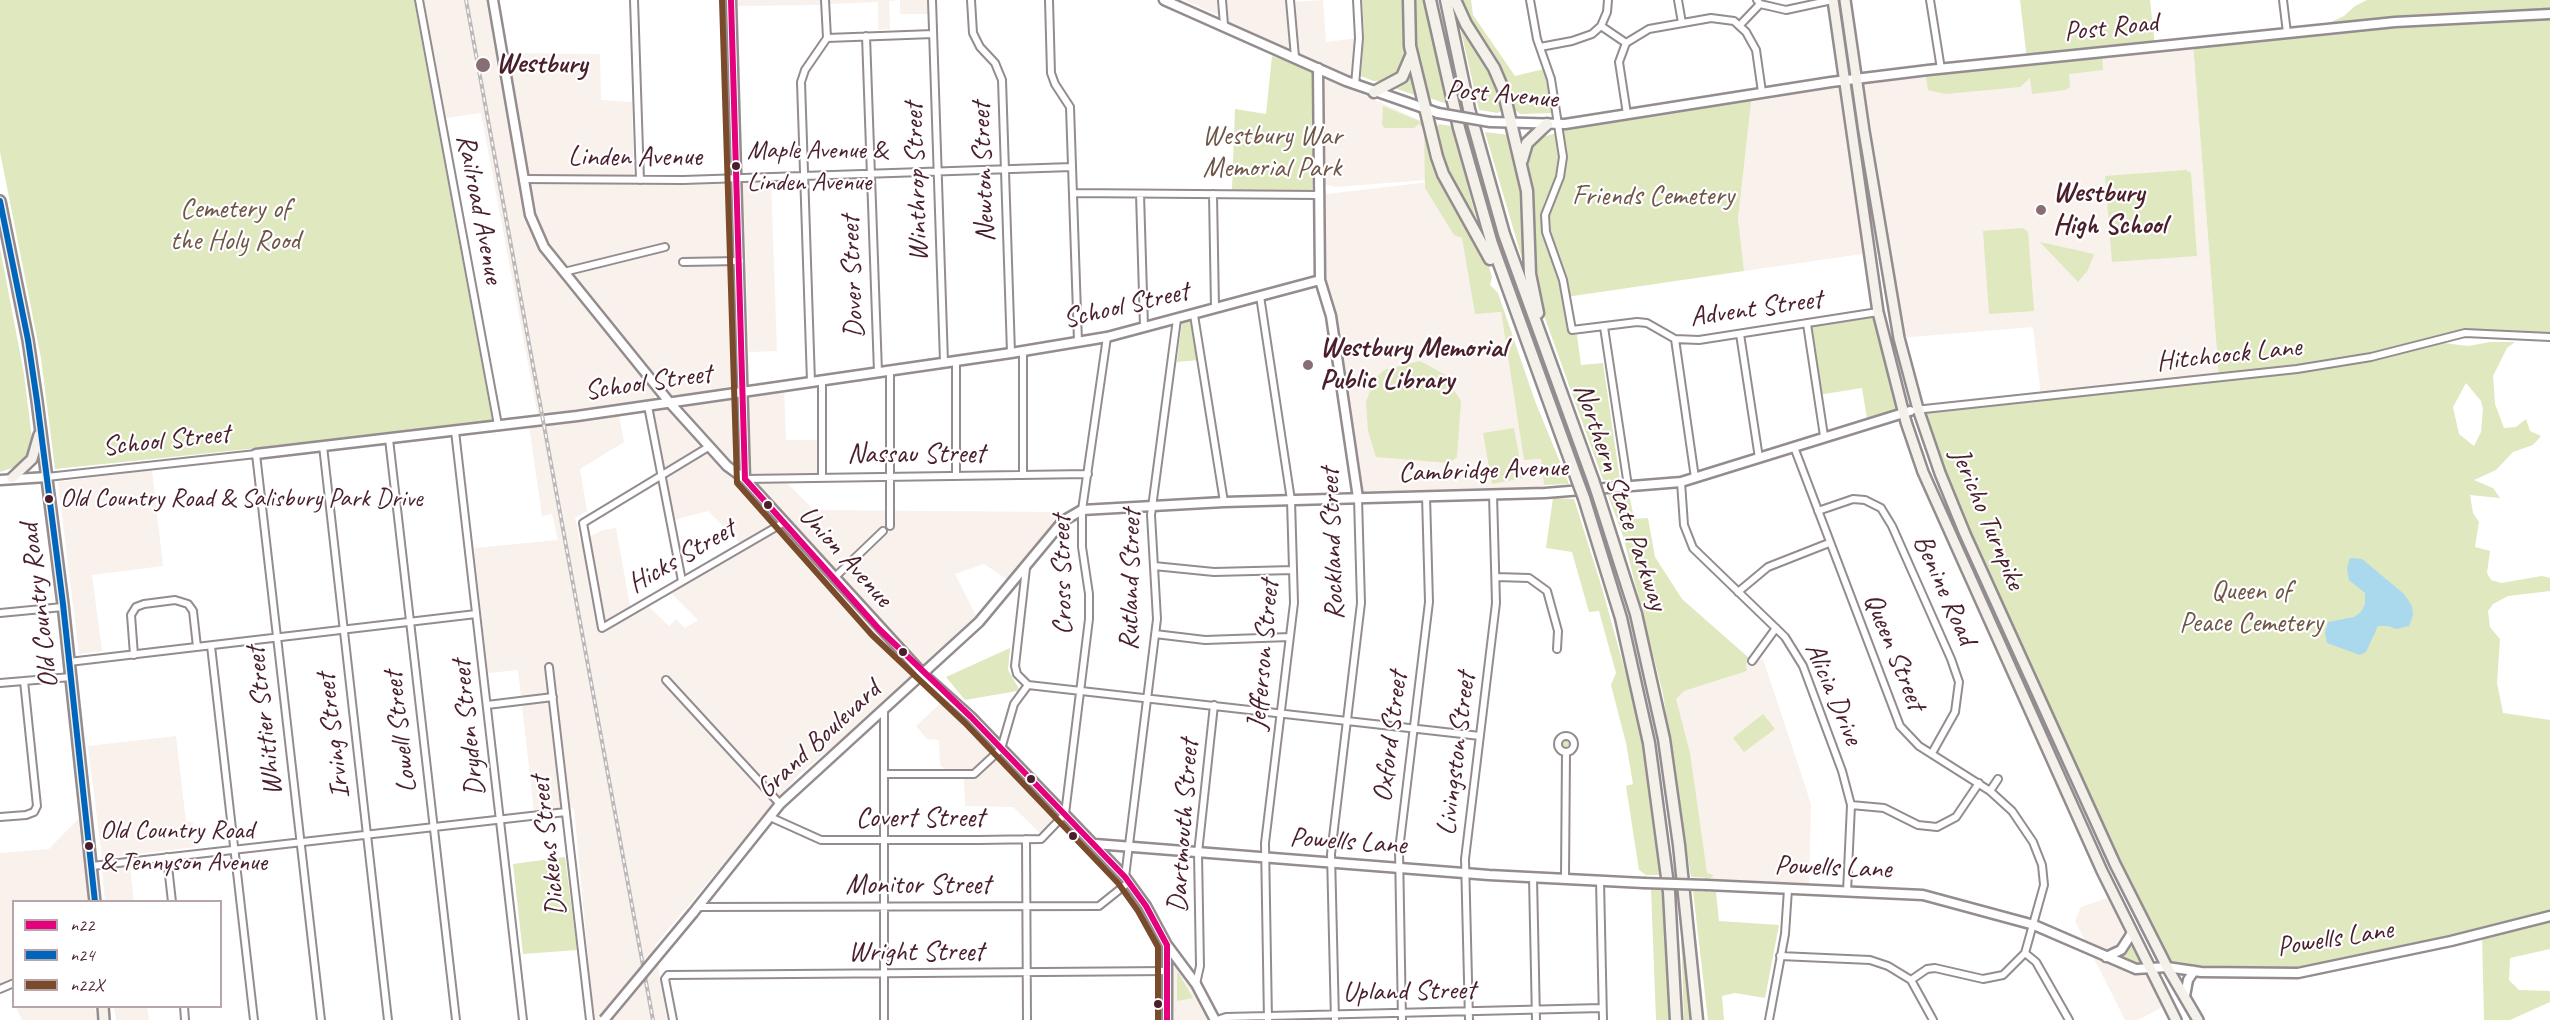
<!DOCTYPE html>
<style>
body{margin:0}
#map{position:relative;width:2550px;height:1020px;overflow:hidden;background:#fff;font-family:Caveat,sans-serif}
canvas{display:block}
.legend{position:absolute;left:12px;top:900px;width:210px;height:108px;box-sizing:border-box;background:#fff;border:2px solid #b7a5aa;margin:0;padding:8px 10px;list-style:none;font-size:18px;color:#4a1f2b}
.legend li{display:flex;align-items:center;gap:12px;height:30px}
.legend b{width:30px;border:2px solid #b7a5aa}
</style>
<div id="map">
<canvas width="2550" height="1020"></canvas>
<ul class="legend">
<li><b style="height:8px;background:#e5007d"></b>n22</li>
<li><b style="height:8px;background:#0065bd"></b>n24</li>
<li><b style="height:8px;background:#7a4b2a"></b>n22X</li>
</ul>
</div>
<script>
const context = document.querySelector('canvas').getContext('2d');
context.lineJoin = 'round';
function fill(path, color) {
  context.fillStyle = color;
  context.fill(path, 'evenodd');
}
function shape(rows) {
  const path = new Path2D();
  for (const r of rows) {
    if (r.length === 3) {
      path.moveTo(r[0] + r[2], r[1]);
      path.arc(r[0], r[1], r[2], 0, 2 * Math.PI);
      continue;
    }
    path.moveTo(r[0], r[1]);
    for (let i = 2; i < r.length; i += 2) path.lineTo(r[i], r[i + 1]);
  }
  return path;
}
function trace(path, color, width, dash) {
  context.strokeStyle = color;
  context.lineWidth = width;
  context.lineCap = dash ? 'butt' : 'round';
  context.setLineDash(dash || []);
  context.stroke(path);
}
function label(font, color, halo, rows, align = 'center') {
  context.font = font + ' Caveat,sans-serif';
  context.lineWidth = 4.5;
  context.setLineDash([]);
  context.textBaseline = 'middle';
  context.strokeStyle = halo;
  context.fillStyle = color;
  for (const [text, x, y, turn = 0] of rows) {
    context.save();
    context.translate(x, y);
    context.rotate((+turn || 0) * Math.PI / 180);
    context.textAlign = isNaN(turn) ? turn : align;
    if (halo) context.strokeText(text, 0, 0);
    context.fillText(text, 0, 0);
    context.restore();
  }
}
fill(shape([
 [423,0,489,0,497,53,600,54,601,100,632,102,634,185,731,184,735,341,739,342,741,389,667,399,659,390,649,405,784,386,786,440,822,440,822,477,782,478,814,510,1058,512,1063,517,1014,584,984,564,955,574,979,622,918,679,799,774,655,945,667,1020,594,1020,574,808,534,812,518,670,488,673,474,548,558,540,552,514,542,516,529,426,556,423,554,415,538,417,481,113,446,118],
 [648,406,670,521,708,511,743,546,668,590,698,620,685,628,676,619,669,626,645,603,631,611,616,528,603,530,580,541,575,518,587,511,580,469,624,442,618,410],
 [737,0,822,0,822,5,737,6],
 [829,0,929,0,929,14,900,14,900,0,889,1,890,29,878,30,878,2,829,4],
 [1184,0,1218,0,1220,16],
 [1222,0,1290,0,1290,2,1323,0,1326,42,1359,38,1355,85,1224,25],
 [2193,43,2219,378,2041,396,2033,327,1899,338,1856,79],
 [1328,79,1424,122,1427,180,1335,187,1324,184,1325,81],
 [1844,80,1869,253,1744,271,1738,219,1752,94],
 [771,181,777,351,749,352,743,182],
 [1429,182,1458,215,1475,313,1501,312,1524,460,1541,459,1545,493,1358,498,1331,316,1320,280,1318,195],
 [152,470,163,566,92,575,102,651,79,654,58,482],
 [1763,659,1811,804,1809,890,1707,885,1690,753,1674,694,1747,671,1746,664],
 [945,699,1060,813,1040,833,1013,807,965,806,964,779,940,766,939,740,927,739,916,726],
 [176,736,186,822,193,822,195,847,102,858,88,746],
 [81,816,88,901,14,902,13,977,0,983,0,853,49,849],
 [130,867,134,901,105,901,102,870],
 [2113,896,2168,1004,2138,1020,2125,1020,2075,921,2081,907],
 [1175,967,1181,970,1210,1020,1174,1020,1172,972],
 [16,1007,95,1007,97,1020,22,1020],
 [114,1007,147,1007,149,1020,116,1020]
]), '#f9f1ec');
fill(shape([
 [0,0,414,0,492,420,490,424,55,469,41,358,0,152],
 [1362,0,1407,0,1409,49,1405,70,1388,81,1373,81,1361,76,1364,34],
 [1413,0,1424,0,1447,104,1427,97,1413,38],
 [1460,0,1471,0,1473,15,1515,76,1544,69,1554,113,1520,114,1511,107,1502,72,1466,16],
 [2020,0,2150,0,2155,46,2102,52,2103,70,2069,74,2070,87,2065,90,2032,94,2030,78,2020,87,1946,94,1928,90,1925,70,2027,60],
 [2367,0,2550,0,2550,333,2488,333,2437,340,2444,343,2468,346,2490,342,2515,342,2507,348,2493,376,2495,404,2504,428,2516,427,2526,419,2530,431,2541,436,2533,445,2513,452,2496,470,2474,480,2493,488,2500,498,2470,495,2473,513,2479,522,2475,547,2490,551,2487,573,2491,580,2501,583,2542,576,2550,578,2550,591,2508,596,2493,604,2488,611,2490,627,2500,639,2497,683,2503,713,2550,720,2550,949,2510,958,2509,980,2519,990,2550,991,2550,1002,2510,1020,2484,1020,2482,933,2298,973,2167,967,1965,534,1918,409,2219,378,2193,43,2314,30,2344,16,2355,6],
 [2466,383,2481,401,2483,409,2481,432,2474,446,2459,434,2453,407],
 [1458,18,1493,70,1503,109,1498,113,1479,110],
 [1272,56,1315,72,1312,190,1232,190,1235,109,1266,114],
 [1412,71,1417,96,1392,87],
 [1752,94,1738,219,1744,271,1566,297,1546,232,1549,201,1560,177,1563,157,1558,124],
 [1383,106,1424,123,1486,256,1492,277,1490,285,1498,293,1535,401,1569,484,1544,485,1541,459,1524,460,1501,312,1475,314,1462,238,1454,235,1425,188,1424,129,1419,124,1414,128,1385,128,1382,125],
 [1439,124,1452,126,1478,226,1442,161,1436,127],
 [1485,132,1509,135,1522,171,1529,269,1525,269],
 [1557,133,1560,160,1557,174,1544,203,1542,226,1560,283,1568,329,1572,335,1577,335,1581,365,1603,363,1620,480,1603,480,1537,296,1533,199,1526,162,1528,151,1538,138],
 [2186,170,2191,173,2197,256,2112,262,2105,176],
 [2023,228,2028,232,2034,311,1989,314,1983,231],
 [2040,242,2094,254,2088,270,2078,282],
 [0,248,24,374,33,447,25,464,0,472],
 [1878,312,1903,412,1868,424,1862,388,1818,395,1807,324],
 [1192,319,1199,360,1177,362,1182,322],
 [1420,361,1444,374,1461,401,1457,457,1449,463,1376,457,1368,431,1366,402,1374,380,1384,370],
 [1514,428,1523,478,1492,484,1483,433],
 [1629,493,1634,519,1648,518,1655,557,1682,599,1749,658,1746,664,1747,671,1684,691,1676,699,1690,753,1707,873,1714,875,1710,878,1691,877,1663,694,1623,536,1608,495],
 [1553,498,1574,499,1602,588,1639,722,1660,875,1646,875,1639,870,1626,786,1633,784,1626,743,1611,685,1616,673,1599,611,1589,612,1572,552,1546,548],
 [1010,648,1008,670,1019,689,1017,691,965,700,946,677],
 [1763,714,1775,729,1744,752,1733,738],
 [1566,744,8],
 [565,857,577,950,523,954,513,864],
 [1651,889,1662,890,1669,1020,1656,1020],
 [1693,891,1716,892,1719,921,1779,925,1765,998,1735,993,1722,996,1724,1020,1708,1020],
 [1681,937,1682,937,1690,1020,1684,1020],
 [2131,939,2146,968,2136,967,2112,957],
 [1177,973,1179,974,1193,998,1177,1001]
]), '#dfe8be');
fill(shape([
 [2350,558,2362,559,2404,594,2412,606,2413,615,2409,626,2396,629,2388,626,2378,626,2366,652,2360,655,2327,643,2325,633,2328,622,2354,617,2361,612,2365,604,2365,593,2349,580,2347,568]
]), '#aad9ee');
const street = shape([
 [419,0,498,425],
 [634,0,640,180],
 [932,0,944,362],
 [971,0,973,33,980,47,995,63,1002,80,1011,353],
 [1049,0,1051,73,1055,84,1070,107,1078,342],
 [1222,0,1224,25],
 [1290,0,1295,57],
 [1530,0,1537,39,1551,79,1563,157,1560,177,1545,215,1546,232,1563,280,1572,330,1637,322,1647,323,1675,339,1699,340,1878,312],
 [1678,0,1682,23],
 [1757,0,1760,4,1786,10,1832,0],
 [1930,0,1941,69],
 [2283,0,2287,33],
 [1741,24,1760,4],
 [1601,26,1626,43],
 [866,36,878,372],
 [827,38,933,34],
 [1540,47,1572,41,1592,34,1601,26,1607,12,1608,0],
 [1355,85,1359,38,1357,0],
 [1627,114,1619,62,1626,43,1649,29,1711,18,1734,21,1746,32,1756,50,1762,92],
 [523,179,683,180,1072,167],
 [1073,193,1318,195],
 [1140,194,1144,327],
 [1213,194,1215,308],
 [683,262,740,261],
 [564,272,665,247],
 [1260,296,1291,500,1294,603,1265,843,1268,1020],
 [1194,315,1224,502],
 [1807,324,1824,436],
 [1604,327,1628,486],
 [1740,334,1759,458],
 [1675,339,1695,478],
 [1023,351,1023,475],
 [956,361,956,476],
 [890,371,890,526],
 [822,381,822,477],
 [811,382,801,82,805,70,827,38,825,0],
 [648,406,682,581],
 [1915,410,2297,369,2371,357,2465,333,2550,337],
 [455,431,523,1020],
 [389,439,456,1020],
 [323,446,388,1020],
 [710,446,583,523,602,628,783,523],
 [1794,447,1900,726,1919,746,1990,791,2012,811,2033,842,2042,865,2044,885,2025,953,2003,975,1983,979,1935,968,1927,969,1911,980],
 [47,477,256,454,321,1020],
 [745,479,1088,474],
 [1681,482,1684,525,1693,548,1785,637,1803,666,1842,771,1851,805,1847,892],
 [1818,511,1853,499,1865,500,1881,508,1892,526,1951,659,1959,682,1955,712,1932,753],
 [1154,566,1214,572,1293,570],
 [1026,568,1015,666,1017,674,1028,685],
 [1496,577,1529,578,1547,591,1558,631,1557,649],
 [834,578,883,531],
 [1738,592,1768,567,1829,543],
 [0,613,63,607],
 [1155,634,1205,640,1290,637],
 [211,646,254,1020],
 [134,655,131,615,136,607,144,604,175,600,188,604,193,611,197,647],
 [1752,661,1776,628],
 [69,662,476,614],
 [549,667,590,1020],
 [666,680,780,804],
 [0,683,71,677],
 [1028,685,1480,736],
 [487,705,553,697],
 [884,709,884,1020],
 [1566,744,8],
 [884,774,974,774,1001,749,1014,704,1028,685],
 [1990,791,1998,779],
 [1851,805,1884,808,1918,825,1937,827,1956,817,1979,783],
 [0,817,26,815,34,812,37,806,24,681],
 [770,817,821,840,979,840,1041,839,1065,814,1089,619,1089,594,1082,547,1082,510,1107,337],
 [1026,839,1027,1020],
 [167,857,172,902],
 [92,866,566,812],
 [1125,877,1157,619,1151,515,1177,319],
 [1533,877,1536,1020],
 [1565,878,1566,752],
 [1600,880,1603,1020],
 [697,907,1099,906,1129,882],
 [2025,953,2036,962,2069,1020],
 [1780,956,1870,960,1888,966,1911,980],
 [1911,980,1933,1020],
 [1196,984,1200,966,1198,853,1214,705],
 [0,989,14,983],
 [184,1006,185,1020],
 [673,1020,665,979,668,975,1168,971],
 [1217,1020,1226,1017,1602,1008],
 [1335,1020,1331,854,1361,603,1358,498],
 [1402,1020,1399,850,1429,602,1426,496],
 [1469,1020,1465,859,1496,603,1493,494],
 [1769,1020,1785,934,1788,889]
]);
const secondary = shape([
 [493,0,530,215,544,247,670,403,727,466,745,479,923,674,971,717,1125,877,1146,906,1167,945,1196,984,1215,1020],
 [731,0,745,479],
 [1164,0,1346,81,1438,113],
 [1318,68,1320,280,1331,316,1358,498],
 [1490,122,1565,124,1831,82,1928,70,2395,22,2550,14],
 [256,454,577,416,1011,353,1107,337,1320,280],
 [0,480,47,477],
 [1095,844,1489,875,1644,883],
 [1707,885,1923,895,2034,925,2136,969,2167,967,2201,972,2298,973,2451,941,2550,916],
 [693,913,780,804,979,622,1063,521,1082,510,1224,502,1545,493,1681,482,1910,411],
 [2106,957,2121,950,2132,933],
 [2185,996,2188,980,2194,971],
 [1167,1020,1167,945]
]);
const primary = shape([
 [1833,0,1878,312,1906,422,1923,472,2102,871,2176,1020],
 [1845,0,1864,131,1899,338,1918,409,1940,473,1965,534,2115,864,2167,967,2198,1020],
 [0,201,28,340,37,401,63,604,95,902],
 [12,478,32,459,39,435],
 [103,1006,104,1020]
]);
const highway = shape([
 [1409,0,1410,46,1437,157,1443,174,1490,259],
 [1430,0,1459,128,1492,244,1578,482],
 [1446,0,1469,109,1504,234,1593,480],
 [1455,0,1466,24,1494,68,1503,89,1527,191,1530,274,1538,313],
 [1374,92,1402,77,1411,56],
 [1522,160,1527,143,1547,124],
 [1584,498,1621,618,1649,743,1669,892,1676,1020],
 [1599,498,1636,614,1664,739,1679,845,1697,1020]
]);
trace(street, '#948c8e', 10);
trace(secondary, '#948c8e', 13);
trace(primary, '#948c8e', 14);
trace(highway, '#948c8e', 15);
trace(street, '#fff', 6);
trace(secondary, '#fff', 8);
trace(primary, '#f4f1eb', 9);
trace(highway, '#f4f1eb', 10);
const rail = shape([
 [466,0,653,1020]
]);
trace(rail, '#bdb8b9', 4);
trace(rail, '#fff', 1.5, [4.5]);
const secondaryBridge = shape([
 [1438,113,1490,122],
 [1644,883,1707,885],
 [604,1020,693,913]
]);
const highwayBridge = shape([
 [1593,480,1599,498],
 [1578,482,1584,498]
]);
trace(secondaryBridge, '#948c8e', 13, []);
trace(highwayBridge, '#948c8e', 15, []);
trace(secondaryBridge, '#fff', 8);
trace(highwayBridge, '#f4f1eb', 10);
trace(shape([
 [731,0,745,479],
 [745,479,879,629,971,717,1125,877,1146,906,1167,945,1167,1020]
]), '#e5007d', 6);
trace(shape([
 [0,201,28,340,37,401,63,604,95,902]
]), '#0065bd', 6);
trace(shape([
 [722,0,737,483,872,635,965,723,1118,883,1138,911,1158,947,1158,1020]
]), '#7a4b2a', 6);
for (const [x, y, r, color] of [
 [483,65,8,"#896d75"],
 [736,166,5,"#4a1f2b"],
 [2041,210,6,"#896d75"],
 [1308,365,6,"#896d75"],
 [49,499,5,"#4a1f2b"],
 [768,505,5,"#4a1f2b"],
 [903,652,5,"#4a1f2b"],
 [1031,779,5,"#4a1f2b"],
 [1073,836,5,"#4a1f2b"],
 [89,846,5,"#4a1f2b"],
 [1158,1004,5,"#4a1f2b"]
]) {
  const dot = new Path2D();
  dot.arc(x, y, r, 0, 2 * Math.PI);
  context.fillStyle = color;
  context.fill(dot);
  trace(dot, '#fff', 2);
}
label('26px', '#4a1f2b', '#fff', [
 ["Maple Avenue &",747,151],
 ["Linden Avenue",747,183],
 ["Old Country Road & Salisbury Park Drive",60,499],
 ["Old Country Road",100,831],
 ["& Tennyson Avenue",100,863]
], 'left');
label('28px', '#4a1f2b', '#fff', [
 ["Post Road",2111,28,-6],
 ["Post Avenue",1502,95,5],
 ["Linden Avenue",635,158],
 ["Newton Street",984,172,-92],
 ["Winthrop Street",917,182,-92],
 ["Railroad Avenue",479,209,79],
 ["Dover Street",853,277,-92],
 ["School Street",1126,306,-13],
 ["Advent Street",1756,309,-8],
 ["Hitchcock Lane",2229,355,-6],
 ["School Street",648,383,-8],
 ["School Street",166,441,-6],
 ["Nassau Street",916,455],
 ["Cambridge Avenue",1483,471,-2],
 ["Northern State Parkway",1620,497,71],
 ["Jericho Turnpike",1987,519,67],
 ["Rockland Street",1333,544,-92],
 ["Hicks Street",682,557,-30],
 ["Union Avenue",845,557,48],
 ["Cross Street",1063,575,-91],
 ["Rutland Street",1131,580,-89],
 ["Benine Road",1944,590,66],
 ["Old Country Road",40,606,-97],
 ["Queen Street",1894,652,68],
 ["Jefferson Street",1264,655,-85],
 ["Alicia Drive",1833,694,67],
 ["Whittier Street",265,721,-97],
 ["Dryden Street",469,728,-96],
 ["Lowell Street",401,732,-97],
 ["Irving Street",334,736,-97],
 ["Oxford Street",1391,737,-83],
 ["Grand Boulevard",819,740,-43],
 ["Livingston Street",1457,754,-83],
 ["Covert Street",920,819],
 ["Dartmouth Street",1184,826,-86],
 ["Powells Lane",1348,842,4],
 ["Dickens Street",549,846,-97],
 ["Powells Lane",1833,868,2],
 ["Monitor Street",918,886],
 ["Powells Lane",2335,939,-9],
 ["Wright Street",916,953],
 ["Upland Street",1409,992,-1]
]);
label('bold 28px', '#4a1f2b', '#fff', [
 ["Westbury",496,65],
 ["Westbury",2053,194],
 ["High School",2053,226],
 ["Westbury Memorial",1320,349],
 ["Public Library",1320,381]
], 'left');
label('28px', '#6f5647', '#fff', [
 ["Westbury War",1272,137],
 ["Memorial Park",1272,169],
 ["Friends Cemetery",1653,197],
 ["Cemetery of",235,210],
 ["the Holy Rood",235,242],
 ["Queen of",2251,592],
 ["Peace Cemetery",2251,624]
]);
</script>
